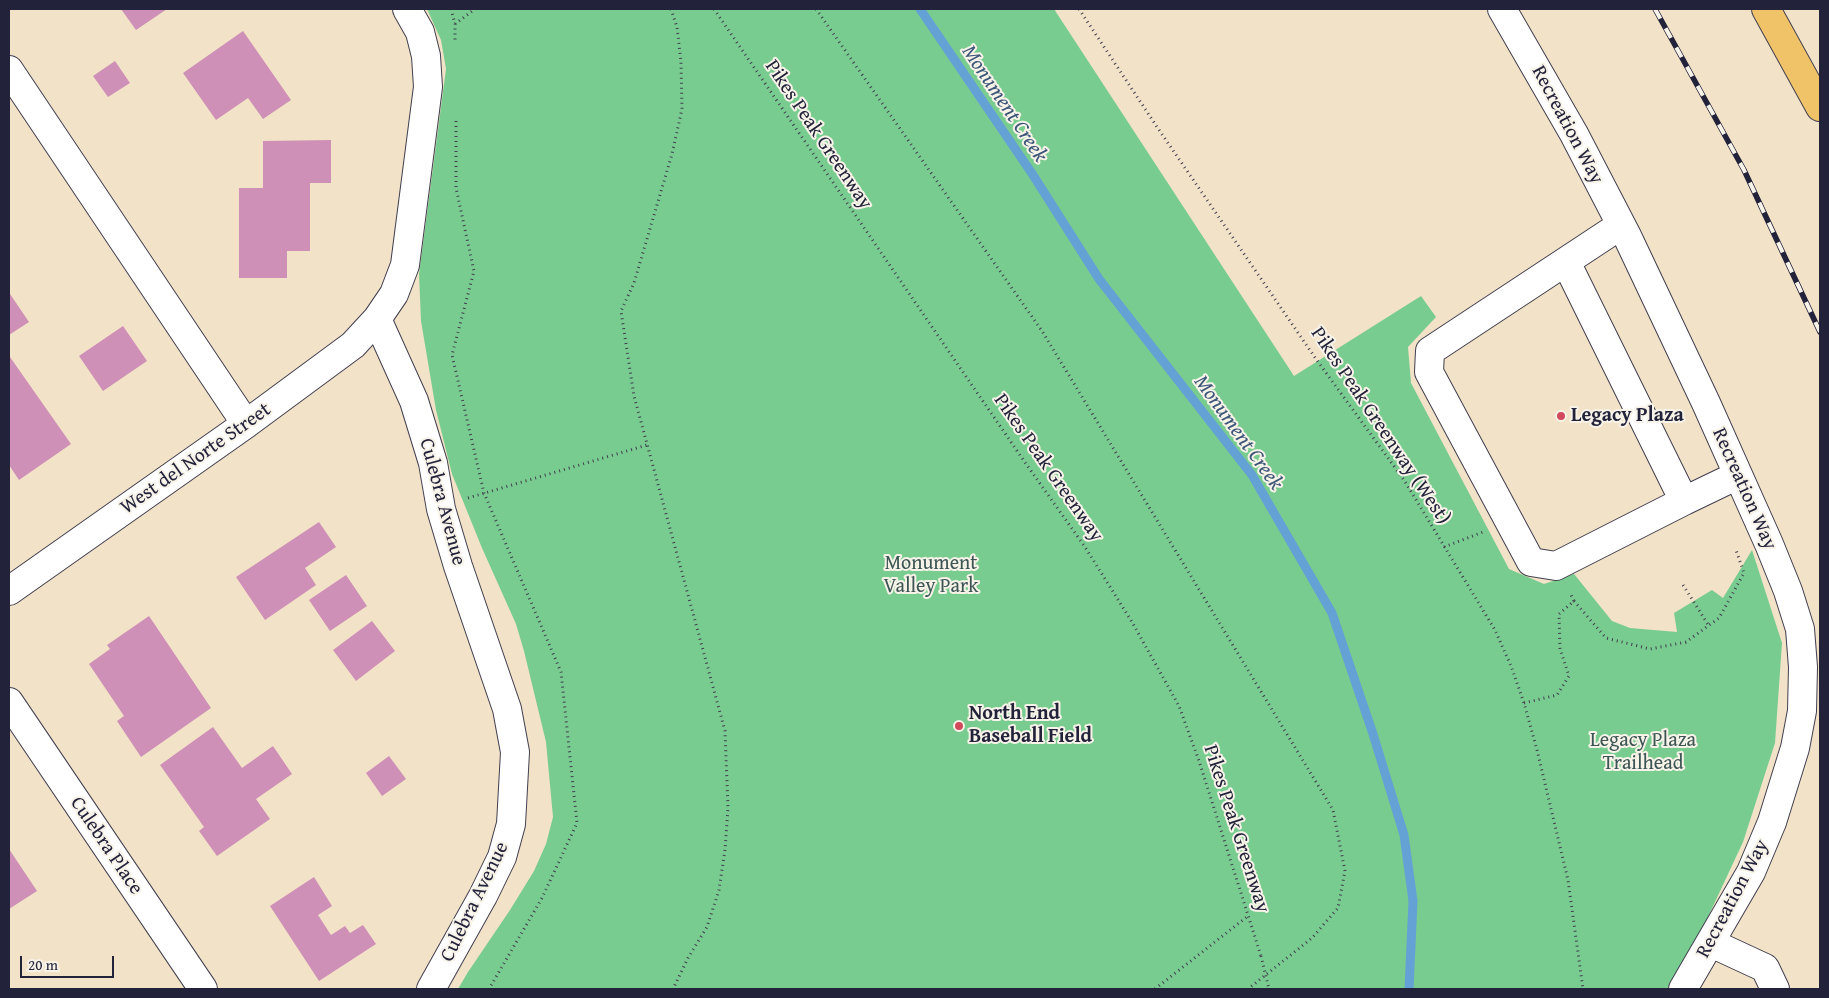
<!DOCTYPE html>
<style>
body{margin:0}
#map{position:relative;width:1829px;height:998px;overflow:hidden;background:#f2e2c7;font-family:"Gentium Book Plus",serif}
canvas{display:block}
.frame{position:absolute;inset:0;border:10px solid #22223b;pointer-events:none}
.scale{position:absolute;left:20px;top:956px;width:94px;height:22px;box-sizing:border-box;border:2px solid #22223b;border-top:0;padding-left:6px;font-size:15px;line-height:18px;white-space:nowrap;color:#22223b;-webkit-text-stroke:4px #f7f3e8;paint-order:stroke}
</style>
<div id="map">
<canvas width="1829" height="998"></canvas>
<div class="frame"></div>
<div class="scale">20 m</div>
</div>
<script>
const context = document.querySelector('canvas').getContext('2d');
context.lineJoin = 'round';
function fill(path, color) {
  context.fillStyle = color;
  context.fill(path, 'evenodd');
}
function shape(rows) {
  const path = new Path2D();
  for (const r of rows) {
    path.moveTo(r[0], r[1]);
    for (let i = 2; i < r.length; i += 2) path.lineTo(r[i], r[i + 1]);
  }
  return path;
}
function trace(path, color, width, dash) {
  context.strokeStyle = color;
  context.lineWidth = width;
  context.lineCap = dash ? 'butt' : 'round';
  context.setLineDash(dash || []);
  context.stroke(path);
}
function label(font, color, halo, rows, align = 'center') {
  context.font = font + ' "Gentium Book Plus",serif';
  context.lineWidth = 4;
  context.setLineDash([]);
  context.textBaseline = 'middle';
  context.strokeStyle = halo;
  context.fillStyle = color;
  for (const [text, x, y, turn = 0] of rows) {
    context.save();
    context.translate(x, y);
    context.rotate((+turn || 0) * Math.PI / 180);
    context.textAlign = isNaN(turn) ? turn : align;
    if (halo) context.strokeText(text, 0, 0);
    context.fillText(text, 0, 0);
    context.restore();
  }
}
fill(shape([
 [427,9,1054,9,1294,376,1421,296,1436,317,1408,347,1411,383,1509,569,1544,584,1574,574,1612,621,1630,628,1677,632,1674,613,1712,590,1723,598,1752,550,1782,643,1775,743,1743,842,1700,934,1667,989,458,989,468,972,510,910,534,871,546,844,553,817,546,742,524,651,516,624,482,548,452,474,436,410,421,321,419,274,446,69,441,40]
]), '#79cc8f');
trace(shape([
 [920,9,1033,175,1099,279,1252,475,1332,613,1373,734,1404,835,1413,901,1409,989]
]), '#64a1d5', 9);
fill(shape([
 [121,9,167,9,136,30],
 [243,31,291,100,263,119,248,98,216,120,183,73],
 [115,61,130,83,108,97,93,76],
 [331,140,331,183,310,183,310,251,287,251,287,278,239,278,239,188,263,188,263,141],
 [10,294,29,322,9,335,9,295],
 [123,326,147,361,103,391,79,356],
 [10,357,71,444,19,480,9,465],
 [319,522,336,547,305,568,316,585,265,620,236,577],
 [346,575,367,606,330,631,309,600],
 [149,616,211,708,141,757,117,721,124,716,89,664,110,649,107,645],
 [372,621,395,651,356,681,333,650],
 [213,727,242,768,273,746,292,774,256,799,270,819,217,856,199,831,204,827,160,765],
 [389,756,406,779,382,796,366,773],
 [9,849,37,891,9,909],
 [314,877,332,906,318,915,331,935,345,926,350,933,363,925,376,944,319,981,270,906]
]), '#ce90b6');
const minor = shape([
 [407,9,420,32,426,56,428,87,405,265,394,294,377,319,414,401,433,463,441,509,458,566,507,709,515,752,511,824,502,857,483,896,431,989],
 [1502,9,1574,134,1627,236,1706,403,1769,544,1788,591,1800,629,1803,667,1802,711,1795,748,1772,822,1751,872,1683,989],
 [9,70,246,424],
 [1621,225,1430,351,1429,372,1531,562,1556,566,1684,501],
 [1566,262,1684,501,1738,475],
 [9,591,246,424,353,345,377,319],
 [9,702,203,989],
 [1711,943,1765,968,1775,989]
]);
const highway = shape([
 [1766,9,1820,107]
]);
trace(minor, '#413f50', 30);
trace(highway, '#413f50', 30);
trace(shape([
 [451,9,455,24,455,43],
 [671,9,677,27,681,62,682,109,672,154,634,283,621,311,634,396,725,731,728,808,725,850,719,890,707,927,688,958,673,989],
 [714,9,1024,461,1085,547,1132,622,1179,706,1199,761,1261,956],
 [816,9,1042,331,1333,810,1345,871,1338,908,1312,938,1248,989],
 [1079,9,1157,127,1316,359,1404,480,1495,630,1511,666,1524,703,1537,750,1568,880,1583,989],
 [455,24,475,9],
 [456,121,456,188,474,271,452,355,484,493,561,672,577,823,542,898,489,989],
 [468,498,647,445],
 [1444,547,1483,532],
 [1683,585,1709,626],
 [1574,601,1606,638,1650,649,1686,642,1719,618,1744,573,1736,550],
 [1524,703,1557,695,1569,676,1560,649,1559,614,1574,601,1570,593],
 [1155,989,1248,916]
]), '#413f50', 3, [1, 4]);
trace(minor, '#fff', 28);
trace(highway, '#f1c369', 28);
const rail = shape([
 [1655,9,1744,170,1820,332]
]);
trace(rail, '#22223b', 5.5);
trace(rail, '#f7f3e8', 4, [11]);
trace(shape([
 [1261,956,1269,989]
]), '#413f50', 3, [1, 4]);
for (const [x, y, r, color] of [
 [1561,416,5,"#d1495b"],
 [959,726,5,"#d1495b"]
]) {
  const dot = new Path2D();
  dot.arc(x, y, r, 0, 2 * Math.PI);
  context.fillStyle = color;
  context.fill(dot);
  trace(dot, '#f7f3e8', 2);
}
label('20px', '#22223b', '#f7f3e8', [
 ["Recreation Way",1567,125,62],
 ["Pikes Peak Greenway",818,135,56],
 ["Pikes Peak Greenway (West)",1380,426,56],
 ["West del Norte Street",196,459,-35],
 ["Pikes Peak Greenway",1048,468,55],
 ["Recreation Way",1744,489,66],
 ["Culebra Avenue",442,502,75],
 ["Pikes Peak Greenway",1236,829,72],
 ["Culebra Place",106,846,56],
 ["Recreation Way",1733,899,-62],
 ["Culebra Avenue",475,902,-64]
]);
label('bold 20px', '#22223b', '#f7f3e8', [
 ["Legacy Plaza",1571,416],
 ["North End",969,714],
 ["Baseball Field",969,737]
], 'left');
label('20px', '#3c5554', '#f7f3e8', [
 ["Monument",931,564],
 ["Valley Park",931,587],
 ["Legacy Plaza",1643,741],
 ["Trailhead",1643,764]
]);
label('italic 21px', '#3c5579', '#f7f3e8', [
 ["Monument Creek",1004,104,56],
 ["Monument Creek",1238,433,54]
]);
</script>
